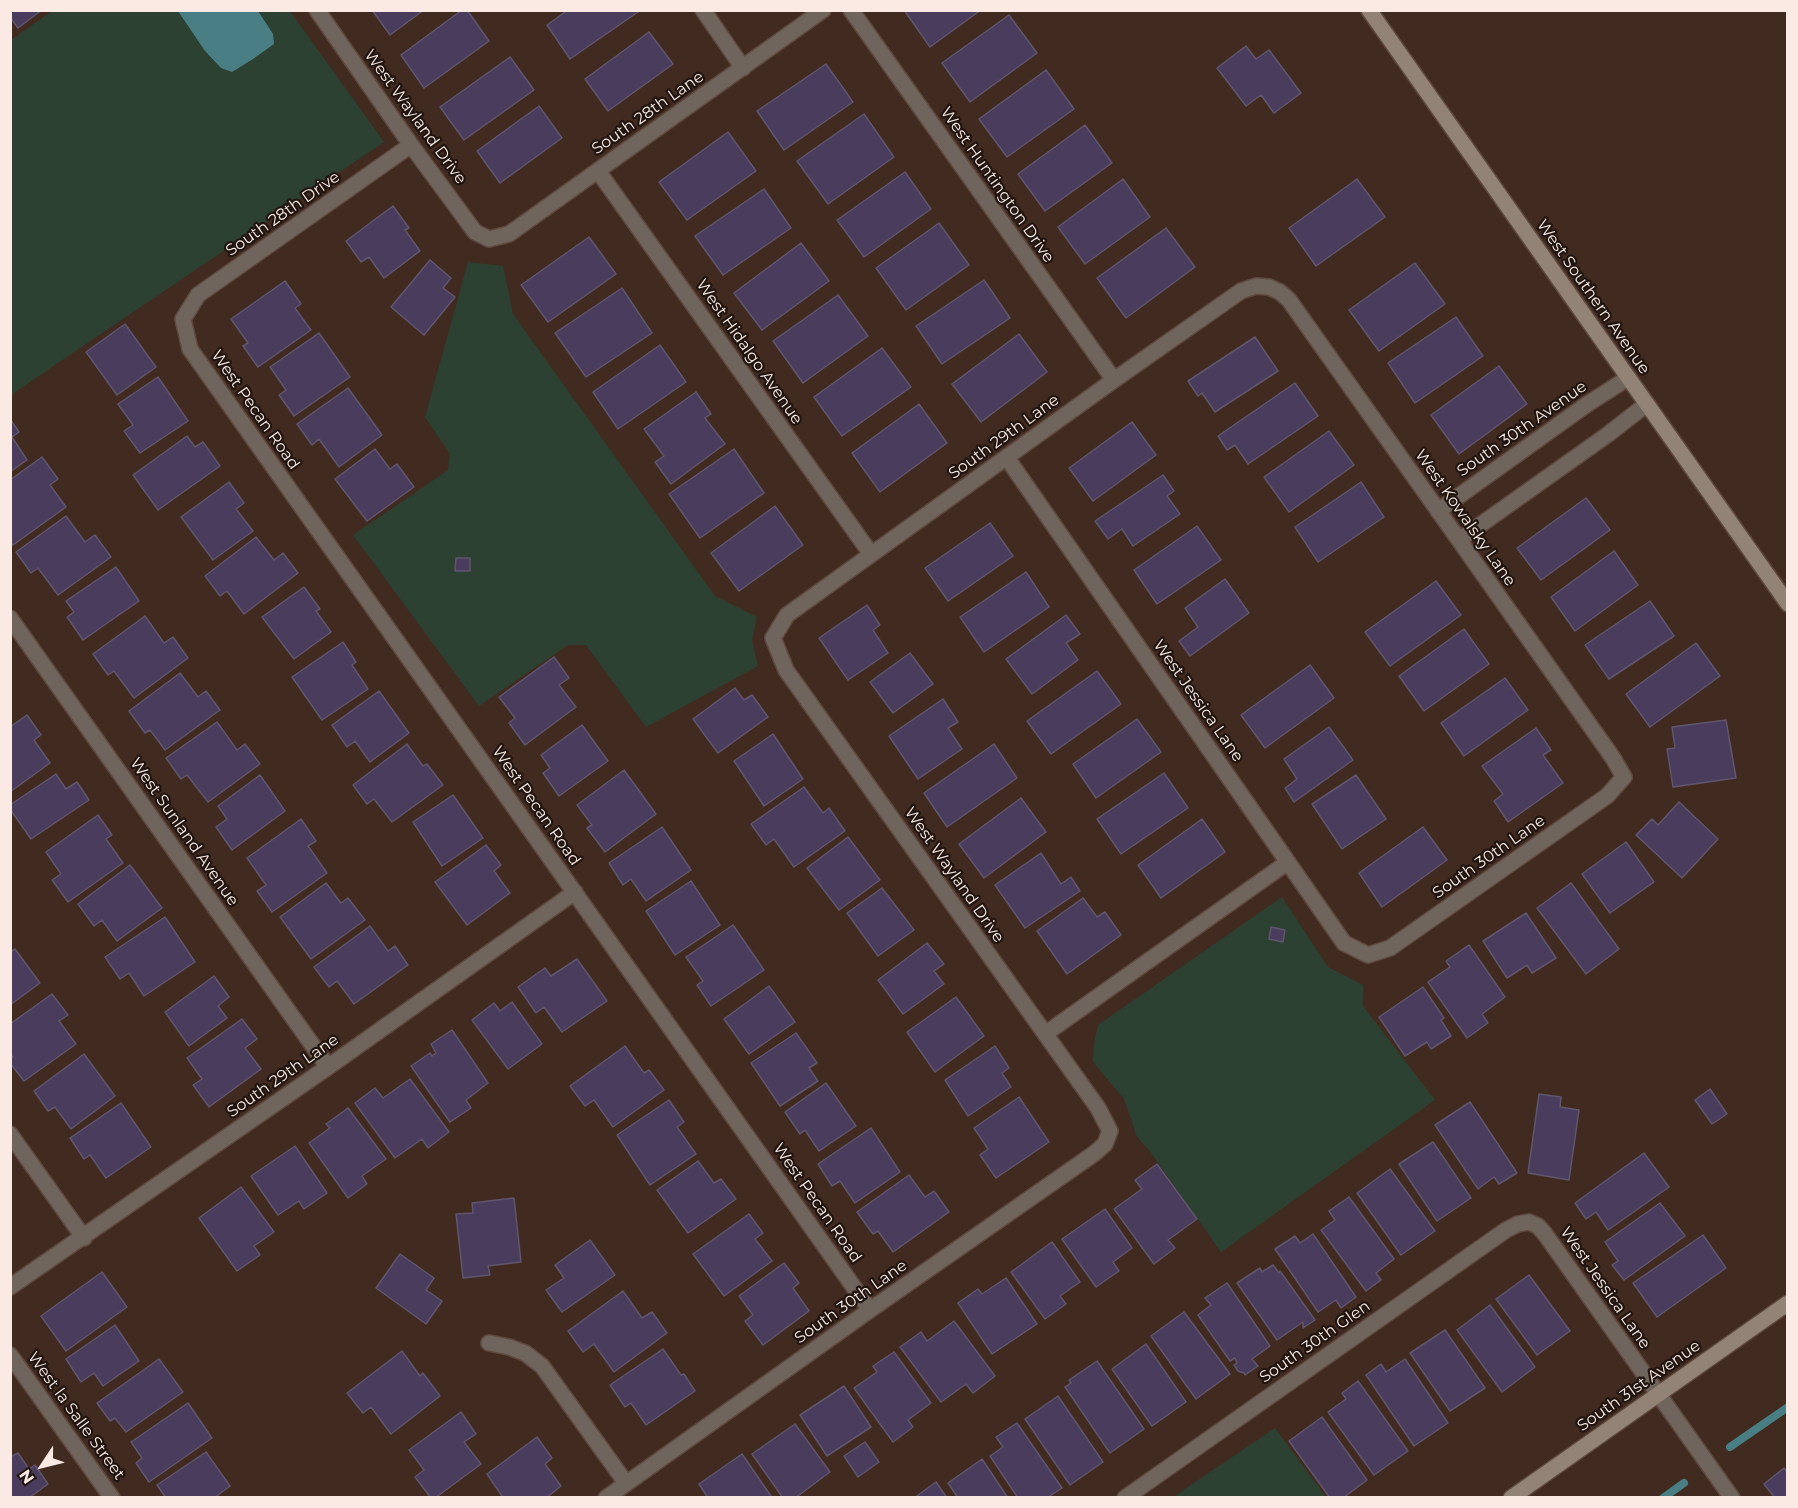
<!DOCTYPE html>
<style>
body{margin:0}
#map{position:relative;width:1798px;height:1508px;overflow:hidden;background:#412a1f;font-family:Montserrat,sans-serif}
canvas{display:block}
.frame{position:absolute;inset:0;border:12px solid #faeae3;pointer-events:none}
.north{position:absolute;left:12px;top:1436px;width:60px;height:60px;-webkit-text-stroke:4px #201510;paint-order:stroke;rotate:235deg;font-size:16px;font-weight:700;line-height:24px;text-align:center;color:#faeae3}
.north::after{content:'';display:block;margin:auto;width:21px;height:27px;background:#faeae3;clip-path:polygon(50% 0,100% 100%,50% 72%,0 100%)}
</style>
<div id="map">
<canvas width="1798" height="1508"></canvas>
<div class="frame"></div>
<div class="north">N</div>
</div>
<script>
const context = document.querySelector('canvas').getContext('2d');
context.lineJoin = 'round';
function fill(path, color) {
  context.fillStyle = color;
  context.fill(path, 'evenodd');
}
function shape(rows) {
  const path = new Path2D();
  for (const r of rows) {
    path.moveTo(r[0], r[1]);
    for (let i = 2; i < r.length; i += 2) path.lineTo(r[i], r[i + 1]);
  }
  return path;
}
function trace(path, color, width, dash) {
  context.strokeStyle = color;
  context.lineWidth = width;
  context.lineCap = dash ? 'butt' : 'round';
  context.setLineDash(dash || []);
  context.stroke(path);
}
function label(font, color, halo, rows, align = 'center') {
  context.font = font + ' Montserrat,sans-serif';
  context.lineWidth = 4.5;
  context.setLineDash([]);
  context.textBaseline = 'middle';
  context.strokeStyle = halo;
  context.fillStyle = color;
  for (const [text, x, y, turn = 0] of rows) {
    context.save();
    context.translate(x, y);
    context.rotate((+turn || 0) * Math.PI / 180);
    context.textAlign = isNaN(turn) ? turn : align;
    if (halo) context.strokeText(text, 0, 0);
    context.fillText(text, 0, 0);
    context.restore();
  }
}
fill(shape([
 [52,11,290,11,384,142,11,395,11,40],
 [468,262,503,266,513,314,715,596,757,617,752,640,758,666,646,727,586,645,568,645,479,706,353,535,448,470,450,454,425,417],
 [1282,897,1328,967,1363,985,1363,1006,1435,1100,1221,1252,1149,1150,1137,1137,1124,1099,1093,1062,1094,1043,1098,1025],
 [1275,1428,1326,1497,1173,1497]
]), '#2d4132');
fill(shape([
 [178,11,258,11,273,34,274,44,253,59,232,72,221,68,205,51]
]), '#497f84');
trace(shape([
 [1730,1447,1788,1407],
 [1663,1498,1684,1483]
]), '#497f84', 8);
const building = shape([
 [10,10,42,10,18,28,10,17,10,10],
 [372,10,424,10,390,35,372,10],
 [462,10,467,10,489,41,424,88,401,55,462,10],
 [568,10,637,10,638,12,570,59,547,25,568,10],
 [904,10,981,10,930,47,904,10],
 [1009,15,1037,53,970,102,942,63,1009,15],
 [649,32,673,64,608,111,585,79,649,32],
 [1246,46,1256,59,1269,50,1301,93,1274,113,1261,95,1246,106,1217,68,1246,46],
 [510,57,534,90,464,140,440,107,510,57],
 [826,64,853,102,784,150,757,111,826,64],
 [1046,70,1074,109,1007,157,979,119,1046,70],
 [539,106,562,138,500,183,477,151,539,106],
 [864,114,894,157,828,204,797,161,864,114],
 [1085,125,1112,163,1045,211,1018,174,1085,125],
 [728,132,756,171,687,220,659,182,728,132],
 [905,172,931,209,864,257,837,220,905,172],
 [1123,179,1150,217,1085,264,1058,227,1123,179],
 [1357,179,1385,217,1316,266,1289,228,1357,179],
 [764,189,791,228,723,275,695,236,764,189],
 [393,206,409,228,405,230,420,251,384,278,369,257,361,262,346,241,393,206],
 [939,223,969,265,906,310,876,268,939,223],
 [1166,228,1195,267,1126,318,1097,278,1166,228],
 [589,237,616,274,548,322,521,285,589,237],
 [801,243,829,281,762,330,734,293,801,243],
 [430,260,451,278,443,288,455,297,424,335,391,307,430,260],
 [1415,263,1445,304,1379,351,1349,310,1415,263],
 [984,280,1010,318,942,364,916,326,984,280],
 [285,281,301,304,295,308,311,330,258,367,243,346,248,343,231,319,285,281],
 [622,288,652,333,586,377,555,333,622,288],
 [838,295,868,336,803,383,773,341,838,295],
 [1456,317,1483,356,1415,403,1388,363,1456,317],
 [125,324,156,367,117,395,86,352,125,324],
 [319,333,350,377,294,416,279,395,286,390,270,367,319,333],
 [1019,334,1047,372,981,422,952,384,1019,334],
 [1255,337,1278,371,1215,412,1202,393,1198,396,1188,381,1255,337],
 [660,345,686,382,618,429,593,392,660,345],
 [882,348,911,387,842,436,814,397,882,348],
 [1499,366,1527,404,1459,454,1431,415,1499,366],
 [158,377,188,421,140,453,124,431,133,425,118,404,158,377],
 [1295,383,1318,416,1248,464,1235,445,1227,450,1218,436,1295,383],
 [348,388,382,435,339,467,319,439,312,445,297,424,348,388],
 [696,392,711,414,705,418,725,444,671,484,655,462,664,456,644,429,696,392],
 [919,404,947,443,880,492,852,453,919,404],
 [10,419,19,432,12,437,27,460,10,472,10,419],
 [1132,422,1156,455,1093,501,1069,468,1132,422],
 [1329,431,1354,465,1289,512,1264,477,1329,431],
 [187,436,195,447,203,442,220,466,158,510,133,475,187,436],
 [375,449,390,469,397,464,414,487,367,521,335,479,375,449],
 [734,449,764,493,700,538,669,494,734,449],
 [42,457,58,479,50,485,66,507,13,545,10,541,10,480,42,457],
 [1163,475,1174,491,1167,496,1180,514,1133,546,1122,529,1108,539,1095,521,1163,475],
 [229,482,244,503,236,509,253,531,213,560,181,517,229,482],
 [1361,482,1384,517,1318,562,1295,527,1361,482],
 [1586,498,1610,530,1541,580,1517,548,1586,498],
 [775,506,803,545,739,591,711,553,775,506],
 [66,516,85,542,95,535,111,557,58,595,38,568,31,573,16,552,66,516],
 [990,523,1013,556,948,601,925,568,990,523],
 [1197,526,1221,560,1157,604,1134,570,1197,526],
 [256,537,274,560,283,553,298,573,244,614,227,591,220,596,205,576,256,537],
 [1614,551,1638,585,1575,631,1551,597,1614,551],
 [456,558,470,558,470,571,455,571,456,558],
 [116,567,139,601,83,640,67,617,74,612,66,601,116,567],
 [1026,572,1049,607,984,652,960,617,1026,572],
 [1225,579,1249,613,1190,656,1179,641,1198,627,1185,608,1225,579],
 [1436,581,1461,615,1390,666,1365,632,1436,581],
 [304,587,320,609,316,611,331,632,294,659,262,617,304,587],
 [1650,601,1674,636,1609,679,1585,645,1650,601],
 [867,605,880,625,873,630,888,653,848,680,819,638,867,605],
 [1066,615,1080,634,1066,643,1078,660,1032,694,1006,659,1066,615],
 [145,616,164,643,173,637,188,658,134,698,114,671,108,675,93,654,145,616],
 [1464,629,1489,664,1424,711,1399,676,1464,629],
 [343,642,356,662,352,665,368,689,322,720,292,677,343,642],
 [1696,643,1720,676,1650,727,1626,694,1696,643],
 [910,653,933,684,893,713,870,682,910,653],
 [554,657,569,678,559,685,576,707,525,745,509,723,515,718,499,697,554,657],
 [1310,665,1334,698,1265,748,1241,715,1310,665],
 [1097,671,1121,704,1051,754,1027,721,1097,671],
 [180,673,198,697,206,691,220,710,165,750,150,730,145,733,129,711,180,673],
 [1505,678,1528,710,1464,756,1441,723,1505,678],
 [735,688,744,700,752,695,768,717,718,753,693,719,735,688],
 [379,691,409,733,370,762,355,741,347,747,332,725,379,691],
 [943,699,958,722,948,728,962,749,918,779,889,736,943,699],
 [27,715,41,735,34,740,50,763,10,792,10,727,27,715],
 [1137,719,1161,752,1096,798,1073,764,1137,719],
 [1726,720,1736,778,1673,787,1667,749,1675,748,1672,727,1726,720],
 [217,722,237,750,245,744,260,764,208,802,187,775,181,779,166,758,217,722],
 [582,725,608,761,559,796,543,773,550,768,541,755,582,725],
 [1329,727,1353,760,1294,802,1285,788,1297,779,1284,759,1329,727],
 [1536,728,1551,750,1543,755,1563,783,1508,822,1494,801,1503,794,1482,766,1536,728],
 [773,734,803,779,764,806,734,761,773,734],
 [407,744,423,766,427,764,443,785,392,822,374,799,367,804,353,785,407,744],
 [994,744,1017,778,947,827,924,793,994,744],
 [624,770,656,814,605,852,587,828,592,825,577,805,624,770],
 [1164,773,1188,808,1121,854,1097,819,1164,773],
 [56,774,66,789,77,782,89,800,31,839,10,809,10,805,56,774],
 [260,775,285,811,232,850,216,827,227,819,218,806,260,775],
 [1356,775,1386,819,1342,849,1312,804,1356,775],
 [804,787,823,813,829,808,845,831,794,867,774,839,766,845,751,824,804,787],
 [453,795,483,838,442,866,413,822,453,795],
 [1021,798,1046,832,984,878,959,844,1021,798],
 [1679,802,1718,839,1682,878,1636,835,1652,819,1658,825,1679,802],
 [98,815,112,835,106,839,123,863,68,902,52,880,61,874,46,852,98,815],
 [301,819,316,841,308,846,327,873,272,912,257,891,266,885,247,858,301,819],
 [1202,819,1225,852,1161,898,1138,865,1202,819],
 [662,827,691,870,646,901,631,879,623,885,609,863,662,827],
 [1423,827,1447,860,1382,907,1359,873,1423,827],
 [848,837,880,880,839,910,807,868,848,837],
 [1626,842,1654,882,1610,913,1582,874,1626,842],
 [486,845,501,865,494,871,510,893,467,925,435,882,486,845],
 [1041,853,1061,884,1071,877,1080,891,1025,928,995,885,1041,853],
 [130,865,162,908,117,941,102,920,94,926,78,904,130,865],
 [691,881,720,925,675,955,646,911,691,881],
 [326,883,341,903,348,898,365,920,311,959,280,917,326,883],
 [1571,883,1619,949,1586,974,1537,908,1571,883],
 [882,888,914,930,878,956,847,913,882,888],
 [1083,898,1097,917,1105,912,1121,935,1067,974,1037,931,1083,898],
 [1526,913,1556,958,1532,973,1527,965,1507,978,1483,941,1526,913],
 [165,917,195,962,144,996,129,973,120,979,105,957,165,917],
 [733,925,764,970,711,1006,697,985,703,981,686,957,733,925],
 [370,926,388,951,395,946,408,965,354,1004,337,981,329,987,314,967,370,926],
 [1271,927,1285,930,1283,942,1269,939,1271,927],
 [927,943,944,964,934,971,944,984,903,1014,878,980,927,943],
 [1469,945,1505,997,1482,1014,1488,1023,1467,1038,1428,982,1450,967,1446,961,1469,945],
 [15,949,40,983,10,1005,10,952,15,949],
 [577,959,607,1001,562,1032,544,1007,536,1013,518,987,545,968,551,976,577,959],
 [214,976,229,997,218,1006,227,1018,189,1046,165,1012,214,976],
 [769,986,795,1022,749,1054,724,1019,769,986],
 [1423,987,1444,1018,1441,1020,1451,1036,1431,1049,1427,1042,1405,1056,1379,1017,1423,987],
 [52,994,68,1015,59,1021,76,1044,24,1081,10,1063,10,1059,13,1057,10,1054,10,1024,52,994],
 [956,997,984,1036,935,1072,907,1032,956,997],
 [512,1002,542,1044,508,1069,472,1020,494,1003,500,1011,512,1002],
 [242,1019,257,1039,245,1048,261,1069,209,1107,193,1085,202,1079,187,1058,242,1019],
 [452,1030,488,1083,466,1100,471,1108,450,1122,411,1066,430,1053,432,1056,436,1053,431,1044,452,1030],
 [796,1033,817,1063,809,1068,818,1081,780,1106,751,1063,796,1033],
 [625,1046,644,1073,649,1070,664,1090,613,1127,594,1100,585,1106,570,1086,625,1046],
 [995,1046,1009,1068,1002,1073,1011,1087,968,1116,945,1080,995,1046],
 [84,1054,115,1096,71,1129,55,1107,48,1111,34,1091,84,1054],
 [410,1079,449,1132,428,1148,422,1139,395,1158,355,1103,375,1088,383,1098,410,1079],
 [826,1083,856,1126,819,1151,805,1130,800,1134,785,1112,826,1083],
 [1710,1089,1727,1114,1712,1124,1695,1100,1710,1089],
 [1539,1094,1561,1097,1560,1107,1579,1110,1569,1180,1528,1173,1539,1094],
 [1019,1097,1049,1142,996,1178,980,1155,988,1149,974,1128,1019,1097],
 [669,1100,684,1122,677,1127,696,1154,650,1185,617,1135,669,1100],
 [1470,1102,1517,1173,1499,1184,1494,1177,1478,1189,1435,1125,1470,1102],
 [121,1103,151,1147,106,1178,90,1155,84,1159,70,1138,121,1103],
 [348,1108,386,1159,362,1176,367,1184,348,1198,309,1143,330,1128,326,1124,348,1108],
 [871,1128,900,1172,855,1203,840,1181,832,1186,818,1164,871,1128],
 [1433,1142,1471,1198,1437,1221,1399,1164,1433,1142],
 [295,1146,327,1193,304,1209,299,1201,278,1215,251,1176,295,1146],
 [1644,1153,1669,1187,1608,1230,1596,1212,1586,1219,1575,1203,1644,1153],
 [698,1161,714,1183,721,1179,736,1199,688,1233,657,1190,698,1161],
 [1157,1164,1197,1219,1168,1240,1175,1248,1154,1264,1114,1209,1142,1189,1135,1180,1157,1164],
 [1390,1169,1435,1231,1401,1255,1357,1193,1390,1169],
 [909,1175,925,1197,934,1191,949,1212,893,1252,878,1231,873,1234,857,1212,909,1175],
 [241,1187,274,1232,254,1246,260,1255,237,1271,199,1218,241,1187],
 [1349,1197,1394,1259,1376,1273,1381,1280,1366,1291,1321,1230,1335,1220,1329,1211,1349,1197],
 [514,1198,521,1262,488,1266,490,1275,463,1278,456,1214,473,1213,472,1203,514,1198],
 [1660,1203,1685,1236,1624,1280,1612,1265,1618,1261,1605,1242,1660,1203],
 [1105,1209,1132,1248,1113,1262,1119,1271,1096,1287,1062,1239,1105,1209],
 [749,1214,763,1233,755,1239,772,1261,724,1296,693,1254,749,1214],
 [1313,1234,1356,1297,1341,1308,1336,1300,1318,1312,1275,1249,1295,1236,1300,1243,1313,1234],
 [1703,1235,1726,1268,1657,1317,1633,1283,1703,1235],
 [590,1240,615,1275,562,1312,546,1290,564,1278,555,1265,590,1240],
 [1052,1242,1080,1282,1060,1296,1066,1304,1045,1319,1011,1272,1052,1242],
 [400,1254,434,1278,426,1290,442,1301,426,1324,376,1288,400,1254],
 [784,1263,799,1283,793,1288,809,1311,763,1345,745,1321,753,1315,739,1296,784,1263],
 [1273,1265,1279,1273,1280,1271,1315,1320,1303,1328,1303,1322,1277,1340,1237,1283,1260,1268,1262,1272,1273,1265],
 [102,1272,127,1307,66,1351,41,1316,102,1272],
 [1529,1275,1570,1331,1537,1355,1496,1299,1529,1275],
 [1006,1278,1037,1324,992,1354,958,1303,978,1289,982,1294,1006,1278],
 [1227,1283,1270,1346,1252,1359,1258,1366,1245,1375,1244,1373,1238,1371,1234,1365,1237,1363,1235,1358,1230,1361,1198,1315,1211,1305,1205,1298,1227,1283],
 [623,1291,642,1318,652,1312,667,1333,614,1372,594,1344,583,1352,568,1331,623,1291],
 [1490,1305,1535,1367,1502,1392,1457,1330,1490,1305],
 [1184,1312,1230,1374,1196,1399,1151,1336,1184,1312],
 [954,1321,995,1376,973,1393,966,1384,941,1402,900,1347,921,1332,927,1341,954,1321],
 [115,1325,139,1361,103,1386,94,1373,81,1382,66,1359,115,1325],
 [1445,1330,1485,1388,1450,1411,1410,1353,1445,1330],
 [1146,1344,1186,1402,1152,1426,1112,1369,1146,1344],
 [663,1349,681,1375,684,1374,695,1391,646,1425,631,1403,625,1407,610,1385,663,1349],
 [402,1351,420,1376,423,1373,440,1396,391,1434,371,1407,363,1413,347,1393,402,1351],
 [894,1352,931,1403,908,1420,913,1427,893,1442,854,1388,877,1372,873,1366,894,1352],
 [159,1359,183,1392,126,1432,115,1418,110,1421,97,1403,159,1359],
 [1405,1359,1448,1423,1414,1446,1366,1375,1381,1364,1386,1372,1405,1359],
 [1097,1361,1144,1429,1110,1453,1065,1387,1071,1383,1069,1380,1097,1361],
 [1358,1381,1408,1451,1374,1475,1328,1412,1346,1399,1342,1393,1358,1381],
 [844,1386,871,1427,827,1456,800,1415,844,1386],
 [1058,1396,1103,1462,1070,1485,1025,1419,1058,1396],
 [188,1403,212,1438,149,1482,136,1463,142,1458,131,1442,188,1403],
 [461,1412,476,1434,464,1442,481,1464,435,1498,431,1498,415,1477,424,1470,409,1450,461,1412],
 [1322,1417,1367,1480,1343,1498,1330,1498,1289,1441,1322,1417],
 [1017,1423,1062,1488,1047,1498,1018,1498,990,1456,1003,1447,996,1437,1017,1423],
 [795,1424,830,1472,795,1498,783,1498,752,1454,795,1424],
 [537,1437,552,1458,545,1464,561,1486,546,1498,500,1498,502,1496,487,1474,537,1437],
 [865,1442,879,1462,858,1477,844,1456,865,1442],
 [206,1452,230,1486,214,1498,166,1498,157,1485,206,1452],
 [18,1453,29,1469,35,1465,48,1484,29,1498,10,1498,10,1457,18,1453],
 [742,1454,771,1496,769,1498,708,1498,699,1484,742,1454],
 [982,1459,1008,1498,958,1498,948,1483,982,1459],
 [1784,1468,1788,1473,1788,1498,1775,1498,1764,1484,1784,1468],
 [936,1482,947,1498,914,1498,936,1482]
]);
fill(building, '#4a3c5d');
trace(building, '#60566e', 1.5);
const street = shape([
 [317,10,411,145,475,232,489,239,509,234,823,10],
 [703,10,743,68],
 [851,10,1114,380],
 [411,145,198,295,183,319,190,349,870,1310],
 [598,171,871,554],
 [1438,511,1586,405,1628,378],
 [1459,540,1607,435,1647,404],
 [10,618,328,1067],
 [1045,1034,1288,862],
 [10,1134,84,1238],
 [10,1287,328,1067,575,892],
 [489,1343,509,1347,525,1353,542,1366,626,1483],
 [10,1355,112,1498],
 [606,1498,870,1310,1095,1153,1105,1144,1110,1131,1098,1108,786,670,773,638,787,615,1114,380,1241,291,1256,286,1269,287,1280,292,1289,300,1459,540,1613,758,1624,777,1607,796,1390,948,1368,955,1344,943,1007,458],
 [1125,1498,1506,1230,1518,1224,1529,1222,1538,1226,1545,1234,1732,1498]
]);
const secondary = shape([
 [1369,10,1788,604],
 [1511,1498,1788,1303]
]);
trace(street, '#5f493e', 18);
trace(secondary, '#5f493e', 18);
trace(street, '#6f655d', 15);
trace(secondary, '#928376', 15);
label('16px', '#faeae3', '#201510', [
 ["South 28th Lane",648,113,-35],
 ["West Wayland Drive",415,117,54],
 ["West Huntington Drive",997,185,55],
 ["South 28th Drive",283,214,-35],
 ["West Southern Avenue",1593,297,55],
 ["West Hidalgo Avenue",749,352,55],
 ["West Pecan Road",255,410,55],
 ["South 30th Avenue",1522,429,-35],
 ["South 29th Lane",1004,437,-36],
 ["West Kowalsky Lane",1465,518,55],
 ["West Jessica Lane",1198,701,55],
 ["West Pecan Road",536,806,55],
 ["West Sunland Avenue",184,832,55],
 ["South 30th Lane",1489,857,-35],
 ["West Wayland Drive",954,875,55],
 ["South 29th Lane",283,1076,-35],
 ["West Pecan Road",817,1203,55],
 ["West Jessica Lane",1605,1288,55],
 ["South 30th Lane",851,1302,-35],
 ["South 30th Glen",1315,1342,-35],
 ["South 31st Avenue",1639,1386,-35],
 ["West la Salle Street",76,1416,54]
]);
</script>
